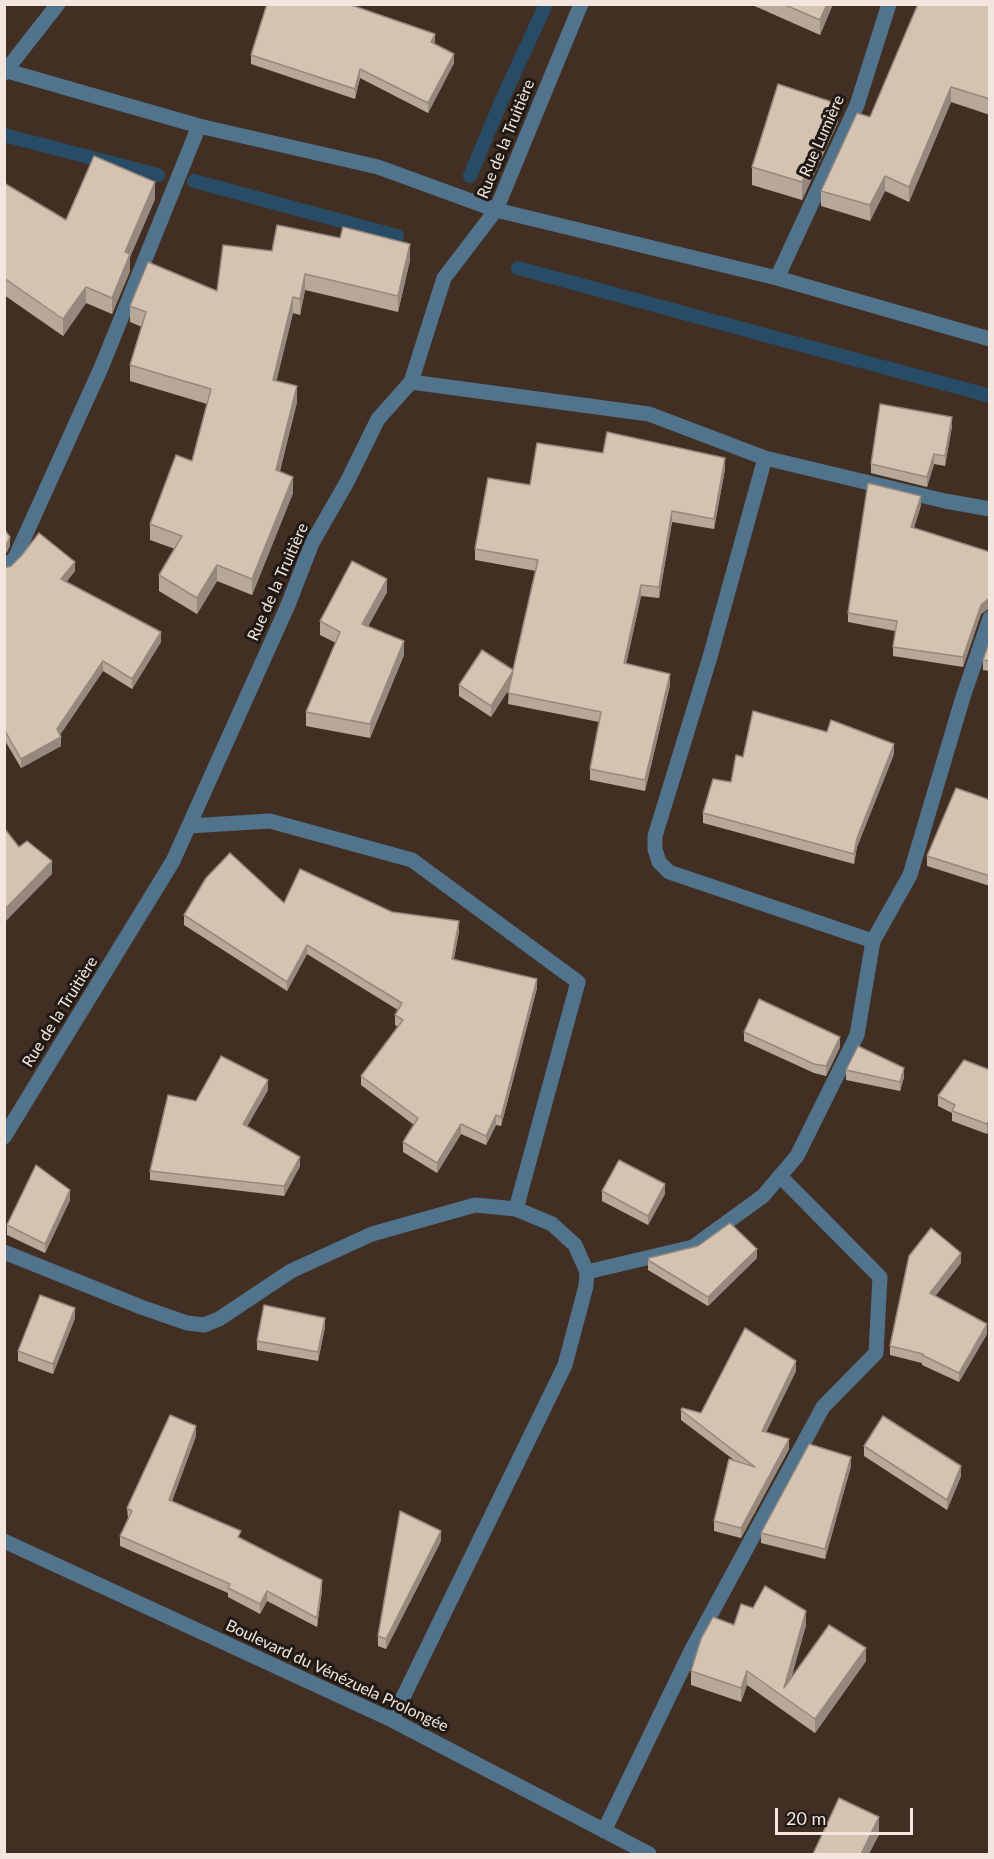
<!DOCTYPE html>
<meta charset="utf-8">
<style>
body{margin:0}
#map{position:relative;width:994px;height:1859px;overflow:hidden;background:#412f24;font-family:Lato,sans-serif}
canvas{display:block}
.frame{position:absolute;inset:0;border:6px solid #f2e6df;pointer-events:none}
.scale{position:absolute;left:775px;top:1808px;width:138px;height:27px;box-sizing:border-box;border:3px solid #f2e6df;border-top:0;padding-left:8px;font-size:18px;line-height:21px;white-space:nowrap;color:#f2e6df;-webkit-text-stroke:4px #211915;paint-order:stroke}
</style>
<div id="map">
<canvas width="994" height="1859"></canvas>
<div class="frame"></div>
<div class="scale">20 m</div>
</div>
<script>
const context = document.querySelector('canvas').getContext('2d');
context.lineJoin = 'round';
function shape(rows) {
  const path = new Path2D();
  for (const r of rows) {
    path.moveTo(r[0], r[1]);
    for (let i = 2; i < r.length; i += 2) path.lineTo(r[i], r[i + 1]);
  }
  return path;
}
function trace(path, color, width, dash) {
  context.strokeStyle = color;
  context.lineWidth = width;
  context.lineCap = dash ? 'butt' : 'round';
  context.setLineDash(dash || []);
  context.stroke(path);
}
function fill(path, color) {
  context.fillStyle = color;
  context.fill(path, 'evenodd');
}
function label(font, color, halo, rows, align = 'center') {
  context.font = font + ' Lato,sans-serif';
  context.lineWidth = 6;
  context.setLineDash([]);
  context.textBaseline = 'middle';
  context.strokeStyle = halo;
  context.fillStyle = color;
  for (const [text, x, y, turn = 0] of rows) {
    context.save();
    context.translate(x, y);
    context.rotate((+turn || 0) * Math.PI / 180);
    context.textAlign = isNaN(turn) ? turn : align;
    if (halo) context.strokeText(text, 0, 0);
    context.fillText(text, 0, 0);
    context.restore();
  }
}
trace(shape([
 [4,135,158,175],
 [470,176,501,102,546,4],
 [194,181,397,236],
 [518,268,990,396]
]), '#284c66', 14);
trace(shape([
 [4,70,199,126,378,167,496,210,777,278,990,339],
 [4,73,58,4],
 [777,278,857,105,889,4],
 [411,382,649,414,765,458,945,501,990,509],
 [765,458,710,657,655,836,655,849,659,862,669,872,873,941],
 [4,568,15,558,101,368,199,126],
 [189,826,270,821,412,860,578,982,516,1209],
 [4,1137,173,861,288,605,312,543,347,482,378,419,411,382,444,278,496,210,581,4],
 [4,1252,141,1307,187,1323,204,1325,219,1319,291,1271,372,1234,475,1205,516,1209,552,1224,575,1245,587,1272,586,1286,565,1365,392,1720],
 [587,1272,693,1247,763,1196,797,1156,857,1035,873,941,910,875,963,697,990,618],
 [4,1541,392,1720,649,1854],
 [604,1831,691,1651,823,1407,876,1353,880,1277,780,1176]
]), '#52738c', 15);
fill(shape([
 [750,4,833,4,820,35],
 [990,4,990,115,951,102,909,202,885,191,870,221,821,206,821,191,870,117],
 [435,44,454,63,428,113,360,78,355,99,251,64,251,55],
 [838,122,802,200,752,185,752,167],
 [4,183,66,220,155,199,130,257,130,271,112,314,86,303,63,336,4,295],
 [272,251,410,260,398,312,305,290,300,315,293,313,276,381,297,402,280,471,293,493,252,595,217,581,197,614,159,591,159,575,175,549,150,540,150,524,192,461,207,404,130,381,130,365,142,327,130,322,130,306,217,291],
 [952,426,945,466,934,464,927,487,871,473,871,464],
 [603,453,725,469,714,529,672,522,659,598,641,596,626,664,670,685,645,791,590,780,590,769,599,722,508,704,509,689,491,717,459,696,459,685,513,670,536,571,475,560,475,549,530,485],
 [921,505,914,528,990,552,990,609,988,609,981,614,963,667,893,656,893,647,895,631,848,622,848,613],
 [4,568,75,571,66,582,161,642,132,689,103,671,60,735,61,746,21,768,4,739],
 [387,592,368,626,404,655,370,738,306,726,306,712,336,643,320,635,320,621],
 [990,640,990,671,983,670,983,660],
 [894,754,857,847,854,864,703,823,703,813,731,782,743,757],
 [990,800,990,886,927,866,927,856],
 [284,903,392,912,459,931,454,959,537,988,501,1126,496,1125,486,1145,461,1134,437,1173,403,1152,403,1142,414,1125,361,1085,361,1076,398,1027,395,1025,395,1015,398,1010,307,954,287,991,184,925,184,915],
 [744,1032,840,1047,826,1076,814,1073,744,1041],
 [846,1070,904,1077,900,1091,846,1080],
 [990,1070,990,1128,987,1134,952,1121,952,1113,938,1106,938,1096],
 [268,1090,247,1126,300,1166,284,1196,150,1180,150,1171,196,1101],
 [602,1191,665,1194,648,1225,602,1201],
 [70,1200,45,1253,7,1235,7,1225],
 [757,1258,708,1306,648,1270,648,1260],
 [961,1263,935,1296,987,1334,959,1382,922,1365,922,1363,890,1355,890,1346],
 [75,1318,53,1374,18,1361,18,1351],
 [325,1327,318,1361,257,1350,257,1341],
 [796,1371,766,1432,789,1449,741,1538,714,1531,714,1521,734,1460,681,1420,681,1410,701,1413],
 [196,1436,172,1501,241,1538,322,1590,317,1627,267,1601,260,1614,228,1597,228,1593,120,1546,120,1536,128,1518,127,1508],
 [864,1446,961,1476,947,1510,864,1456],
 [851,1466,825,1559,761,1543,761,1533],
 [441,1541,386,1649,378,1646,378,1636],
 [734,1625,806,1625,791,1679,866,1661,815,1733,747,1685,741,1702,691,1685,691,1671]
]), '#b7a899');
fill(shape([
 [827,4,833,4,820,35,820,20],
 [435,34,435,44,431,42],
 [454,54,454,63,428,113,428,103],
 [360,69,360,78,355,99,355,89],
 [951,87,951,102,909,202,909,187],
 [838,104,838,122,802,200,802,182],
 [885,176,885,191,870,221,870,205],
 [155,182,155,199,130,257,130,271,112,314,112,298,125,252],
 [410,244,410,260,398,312,398,296],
 [305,274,305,290,300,315,300,299],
 [86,287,86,303,63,336,63,319],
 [293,297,293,313,273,396,273,380],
 [297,386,297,402,276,486,276,470],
 [952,417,952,426,945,466,945,456],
 [934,454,934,464,927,487,927,477],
 [725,458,725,469,714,529,714,519],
 [293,477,293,493,252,595,252,579],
 [921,496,921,505,911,537,911,527],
 [672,511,672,522,659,598,659,587],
 [10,537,10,546,7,552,4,555,4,545],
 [75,562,75,571,61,589,61,579],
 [217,565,217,581,197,614,197,598],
 [387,579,387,592,362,638,362,624],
 [641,585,641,596,624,674,624,663],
 [988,599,988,609,981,614,963,667,963,657,981,605],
 [161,632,161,642,132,689,132,679],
 [404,641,404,655,370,738,370,724],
 [103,661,103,671,57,739,61,737,61,746,21,768,21,759,57,729],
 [513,671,513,682,491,717,491,706],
 [670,674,670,685,645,791,645,780],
 [894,744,894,754,857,847,854,864,854,854,857,838],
 [52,861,52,874,4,923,4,910],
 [459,921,459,931,452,968,452,959],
 [307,945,307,954,287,991,287,982],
 [537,979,537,988,501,1126,501,1117],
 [840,1037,840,1047,826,1076,826,1066],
 [904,1068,904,1077,900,1091,900,1082],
 [268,1080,268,1090,243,1134,243,1124],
 [496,1115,496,1125,486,1145,486,1136],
 [990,1118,990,1128,987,1134,987,1124],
 [461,1124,461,1134,437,1173,437,1163],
 [300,1157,300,1166,284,1196,284,1186],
 [665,1184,665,1194,648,1225,648,1216],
 [70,1190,70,1200,45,1253,45,1244],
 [757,1249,757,1258,708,1306,708,1297],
 [961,1253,961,1263,930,1303,930,1293],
 [75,1308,75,1318,53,1374,53,1364],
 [325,1318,325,1327,318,1361,318,1352],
 [987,1324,987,1334,959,1382,959,1373],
 [796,1361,796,1371,762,1441,762,1431],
 [196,1426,196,1436,169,1509,169,1500],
 [789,1439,789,1449,741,1538,741,1528],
 [851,1457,851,1466,825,1559,825,1549],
 [961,1466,961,1476,947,1510,947,1500],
 [441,1531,441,1541,386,1649,386,1639],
 [322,1580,322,1590,317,1627,317,1618],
 [267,1591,267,1601,260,1614,260,1604],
 [806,1611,806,1625,785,1698,784,1688],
 [866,1648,866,1661,815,1733,815,1719],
 [747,1671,747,1685,741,1702,741,1688],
 [879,1817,879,1835,869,1854,861,1854]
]), '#95887d');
const building = shape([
 [267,4,348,4,435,34,431,42,454,54,428,103,360,69,355,89,251,55,267,4],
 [783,4,827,4,820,20,783,4],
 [918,4,990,4,990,99,951,87,909,187,885,176,870,205,821,191,857,113,870,117,918,4],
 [778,84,838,104,802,182,752,167,778,84],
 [94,156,155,182,125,252,130,254,112,298,86,287,63,319,4,278,4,183,66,220,94,156],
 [277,225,340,238,343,227,410,244,398,296,305,274,300,299,293,297,273,380,297,386,276,470,293,477,252,579,217,565,197,598,159,575,182,536,150,524,176,455,192,461,211,389,130,365,146,312,130,306,148,262,217,291,223,245,272,251,277,225],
 [880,404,952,417,945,456,934,454,927,477,871,464,880,404],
 [607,432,725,458,714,519,672,511,659,587,641,585,624,663,670,674,645,780,590,769,601,712,508,693,513,671,491,706,459,685,482,650,513,670,538,560,475,549,488,478,530,485,537,443,603,453,607,432],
 [868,483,921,496,911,527,990,552,990,599,988,599,981,605,963,657,893,647,897,621,848,613,868,483],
 [4,529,10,537,7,543,4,545,4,529],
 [39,533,75,562,61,579,161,632,132,679,103,661,57,729,61,737,21,759,4,729,4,568,11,566,22,555,39,533],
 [352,561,387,579,362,624,404,641,370,724,306,712,340,632,320,621,352,561],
 [990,640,990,661,983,660,990,640],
 [753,711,827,732,831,720,894,744,857,838,854,854,703,813,713,779,731,782,736,755,743,757,753,711],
 [956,788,990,800,990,876,927,856,956,788],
 [4,828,19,847,27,841,52,861,4,910,4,828],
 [230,853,284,903,300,869,392,912,459,921,452,959,537,979,501,1117,496,1115,486,1136,461,1124,437,1163,403,1142,418,1118,361,1076,403,1020,395,1015,402,1003,307,945,287,982,184,915,206,878,230,853],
 [759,999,840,1037,826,1066,814,1064,744,1032,759,999],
 [858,1046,904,1068,900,1082,846,1070,858,1046],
 [221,1056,268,1080,243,1124,300,1157,284,1186,150,1171,168,1095,196,1101,221,1056],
 [964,1060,990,1070,990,1118,987,1124,952,1111,955,1105,938,1096,964,1060],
 [619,1160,665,1184,648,1216,602,1191,619,1160],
 [36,1165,70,1190,45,1244,7,1225,36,1165],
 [730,1223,757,1249,708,1297,648,1260,649,1258,698,1246,730,1223],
 [931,1228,961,1253,930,1293,987,1324,959,1373,922,1355,923,1354,890,1346,909,1256,931,1228],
 [40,1295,75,1308,53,1364,18,1351,40,1295],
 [264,1305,325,1318,318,1352,257,1341,264,1305],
 [745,1328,796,1361,762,1431,789,1439,741,1528,714,1521,729,1459,755,1467,681,1410,682,1408,701,1413,745,1328],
 [170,1415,196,1426,169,1500,241,1531,238,1537,322,1580,317,1618,267,1591,260,1604,228,1588,230,1584,120,1536,132,1511,127,1508,170,1415],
 [883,1416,961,1466,947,1500,864,1446,883,1416],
 [809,1444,851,1457,825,1549,761,1533,809,1444],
 [400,1511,441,1531,386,1639,378,1636,400,1511],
 [765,1586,806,1611,784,1688,829,1625,866,1648,815,1719,747,1671,741,1688,691,1671,701,1639,713,1617,734,1625,741,1604,753,1608,765,1586],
 [839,1798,879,1817,861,1854,813,1854,839,1798]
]);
fill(building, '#d5c3b2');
trace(building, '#95887d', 1.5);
label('16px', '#f2e6df', '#211915', [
 ["Rue Lumière",822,136,-66],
 ["Rue de la Truitière",506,139,-68],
 ["Rue de la Truitière",278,582,-66],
 ["Rue de la Truitière",60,1012,-58],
 ["Boulevard du Vénézuela Prolongée",337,1676,25]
]);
</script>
